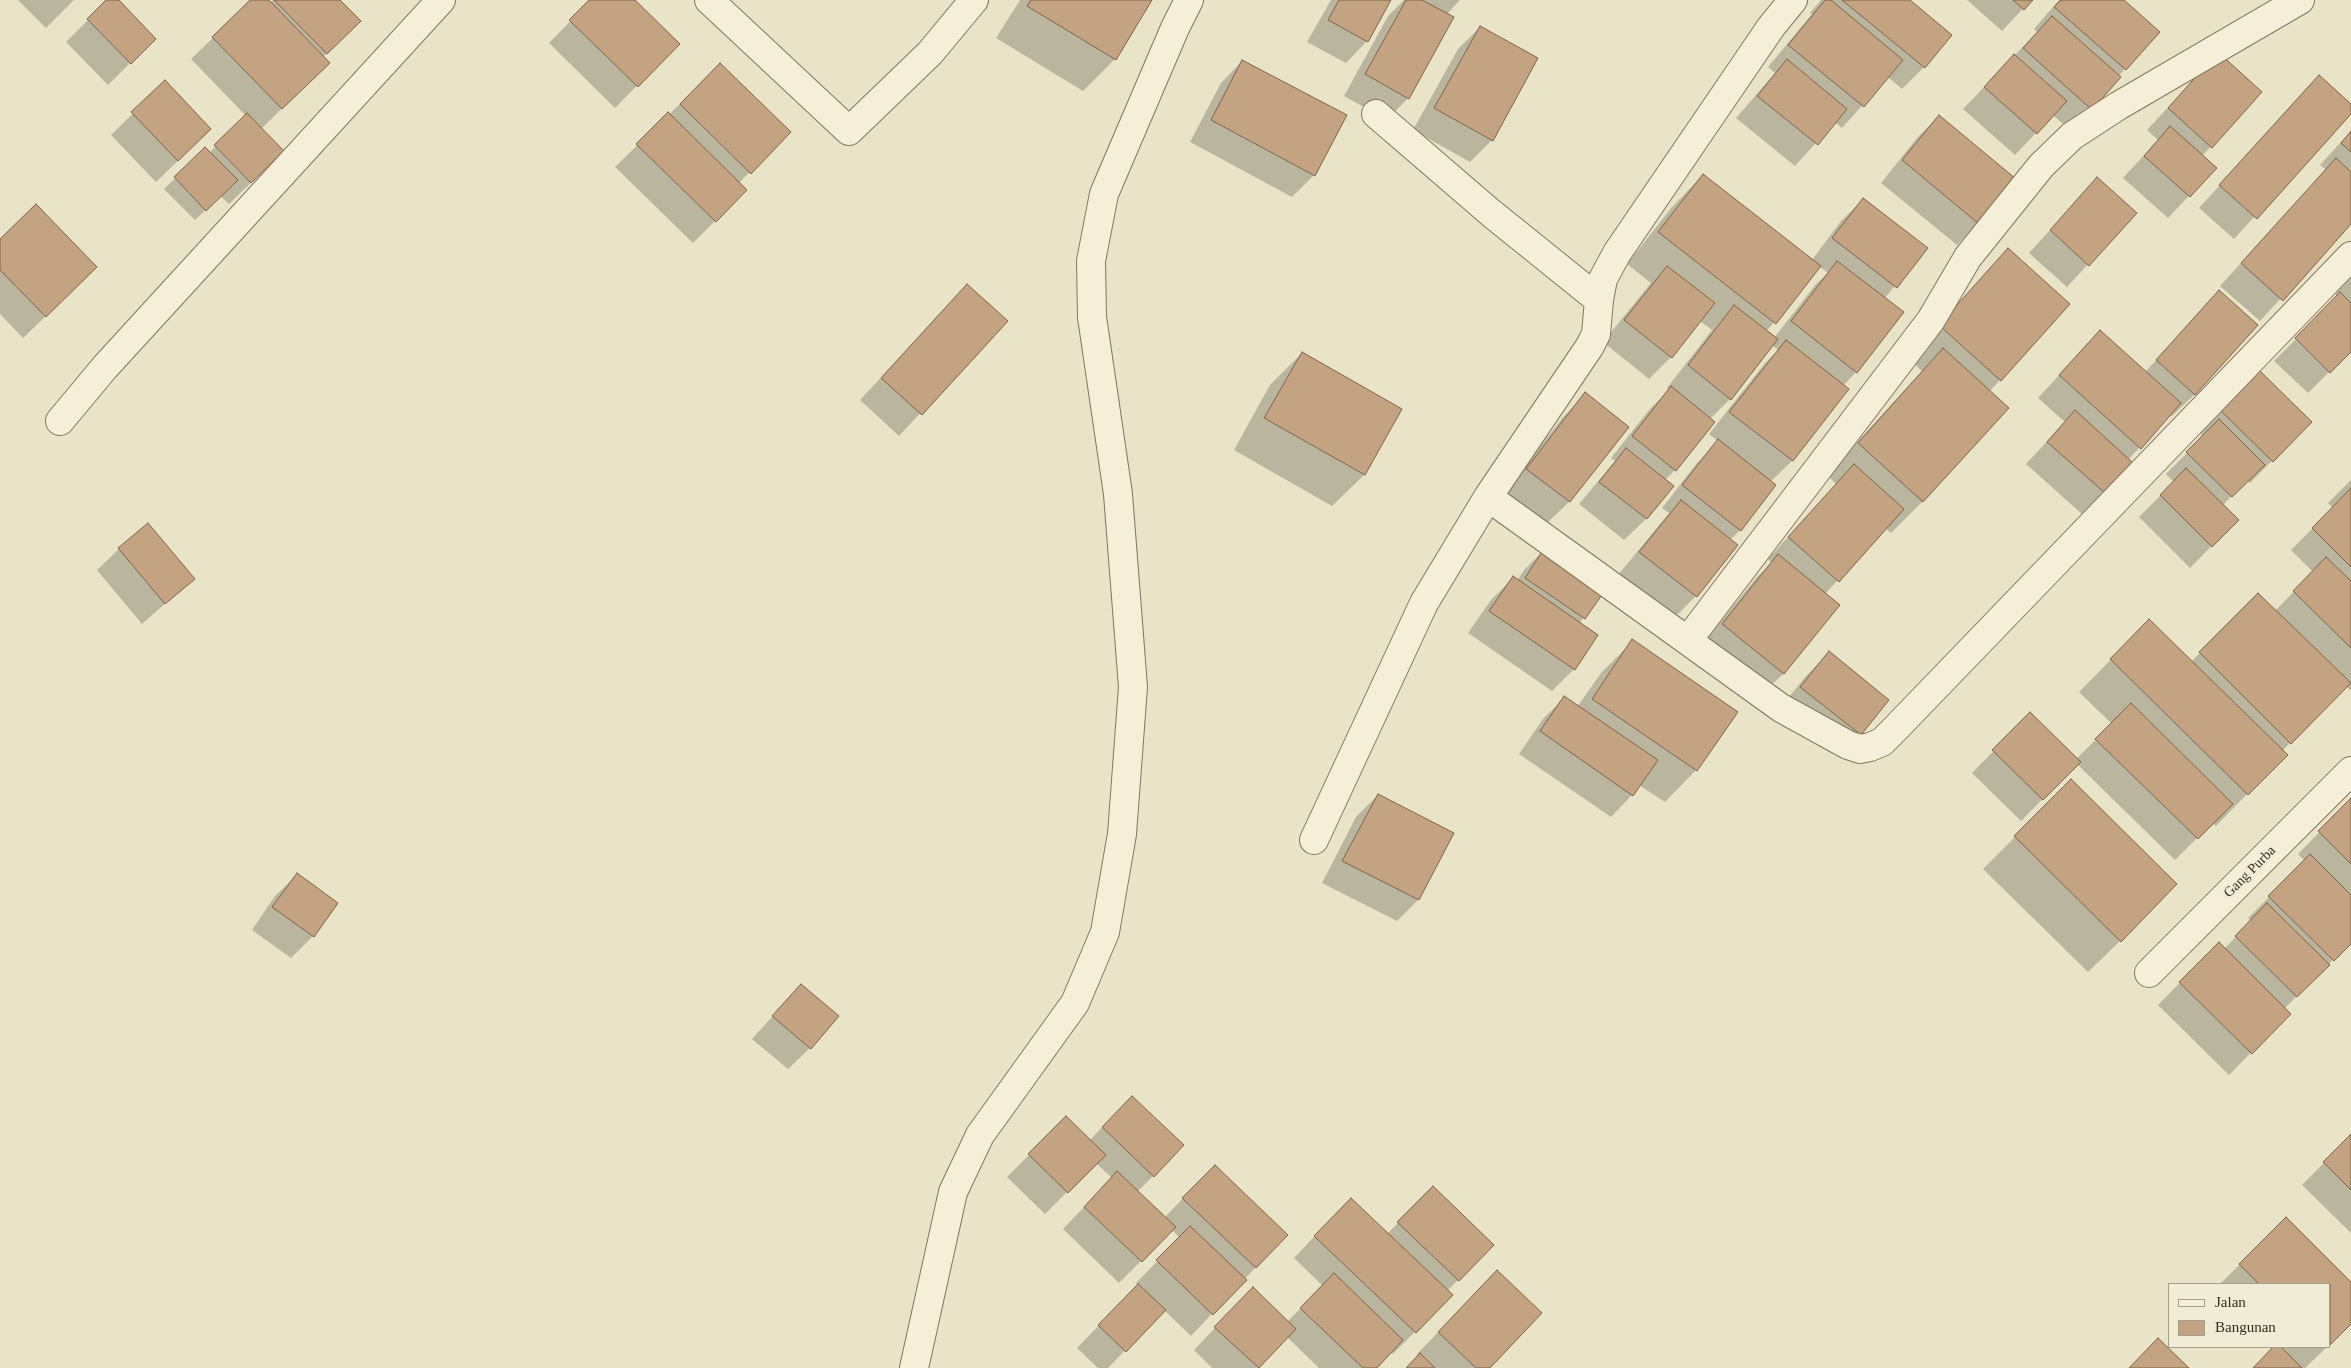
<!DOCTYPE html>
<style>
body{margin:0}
#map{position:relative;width:2351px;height:1368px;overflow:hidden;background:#e9e3c7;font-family:"Times New Roman",serif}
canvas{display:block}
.legend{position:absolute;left:2168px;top:1283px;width:162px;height:65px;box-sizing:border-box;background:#f1ecd6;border:1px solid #a69f8d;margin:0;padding:6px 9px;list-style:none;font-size:15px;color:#352c20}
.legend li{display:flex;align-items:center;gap:10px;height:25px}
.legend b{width:25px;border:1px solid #a69f8d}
</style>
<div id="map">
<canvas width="2351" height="1368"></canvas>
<ul class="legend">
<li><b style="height:6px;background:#f5efd9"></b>Jalan</li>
<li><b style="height:14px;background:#c3a381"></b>Bangunan</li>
</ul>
</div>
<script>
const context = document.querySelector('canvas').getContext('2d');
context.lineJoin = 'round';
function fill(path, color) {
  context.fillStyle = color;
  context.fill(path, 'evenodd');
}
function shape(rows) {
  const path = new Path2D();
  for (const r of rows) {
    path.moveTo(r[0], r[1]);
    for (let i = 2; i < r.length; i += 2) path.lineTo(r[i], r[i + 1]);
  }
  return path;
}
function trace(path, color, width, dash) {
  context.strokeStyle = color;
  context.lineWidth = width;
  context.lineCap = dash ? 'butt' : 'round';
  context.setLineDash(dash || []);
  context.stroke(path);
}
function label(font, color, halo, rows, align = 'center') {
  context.font = font + ' "Times New Roman",serif';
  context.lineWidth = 5;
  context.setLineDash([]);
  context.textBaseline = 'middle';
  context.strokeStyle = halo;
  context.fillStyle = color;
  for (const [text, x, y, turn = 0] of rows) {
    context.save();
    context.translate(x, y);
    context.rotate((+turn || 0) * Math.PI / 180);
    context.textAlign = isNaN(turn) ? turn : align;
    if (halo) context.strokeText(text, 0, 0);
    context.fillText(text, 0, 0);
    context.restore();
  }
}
fill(shape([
 [18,0,74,0,46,28],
 [108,0,117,0,133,60,108,85,66,42],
 [252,0,268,0,270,3,273,0,339,0,359,21,323,57,307,84,261,129,261,173,229,204,220,196,195,220,164,189,205,149,209,153,246,116,191,59],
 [591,0,633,0,678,44,615,108,549,43],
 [1020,0,1150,0,1115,59,1083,91,996,38],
 [1331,0,1390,0,1367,41,1346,63,1307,42],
 [1404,0,1460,0,1446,15,1408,98,1387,120,1344,96,1388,16],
 [1821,0,1908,0,1950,35,1924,67,1902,89,1888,77,1842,128,1835,122,1795,166,1736,118,1775,73,1768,67,1812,14,1810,13],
 [1967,0,2031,0,2002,31],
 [2059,0,2122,0,2158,32,2070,130,2053,115,2015,155,1963,109,2037,32,2034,29],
 [1480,27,1492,140,1470,162,1413,130,1458,49],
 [1242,61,1346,116,1314,175,1292,197,1190,142,1221,83],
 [720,65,789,132,739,183,746,190,693,243,615,167],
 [2197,76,2260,93,2202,156,2215,168,2168,218,2123,178,2158,140,2147,130],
 [2319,77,2351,106,2351,112,2234,239,2199,208],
 [165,82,188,151,156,182,111,135],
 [1939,116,1978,223,1957,245,1881,183,1917,138],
 [2351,131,2351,222,2260,321,2220,286,2326,170,2320,165],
 [1703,175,1812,260,1841,221,1863,200,1926,249,1884,299,1902,313,1856,372,1843,386,1847,389,1792,461,1770,482,1740,530,1730,540,1736,545,1696,596,1674,618,1619,574,1669,513,1662,508,1697,463,1718,441,1709,434,1765,363,1778,350,1772,345,1730,399,1710,419,1675,470,1665,480,1672,486,1646,519,1624,540,1579,504,1615,461,1611,458,1649,410,1669,390,1667,388,1712,330,1700,321,1671,357,1649,379,1603,342,1651,283,1627,264,1672,207],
 [1819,266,1828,273,1816,284,1774,338,1766,332],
 [2097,179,2135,213,2067,287,2029,253],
 [0,241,74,289,23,338,0,314],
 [2008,250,2069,304,1989,392,2007,408,1922,502,1891,533,1885,528,1825,594,1838,605,1783,674,1761,695,1701,646,1756,578,1771,563,1768,559,1836,484,1827,475,1922,371,1908,358],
 [2351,272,2351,350,2308,393,2274,361,2338,297,2332,291],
 [967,285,1006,321,899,436,860,400],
 [2220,292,2257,325,2194,395,2172,416,2170,414,2128,460,2104,492,2082,514,2026,464,2065,422,2038,398,2100,331,2145,372],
 [1302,353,1400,410,1364,475,1332,506,1234,450,1270,385],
 [2260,372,2310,422,2250,483,2247,480,2222,506,2237,520,2190,568,2139,517,2174,482,2166,474,2203,437,2200,433],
 [1586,394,1627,427,1569,502,1547,523,1505,491,1564,416],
 [2351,480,2351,691,2346,686,2282,751,2286,755,2247,794,2216,826,2212,823,2175,860,2077,764,2021,821,1972,773,2030,714,2076,759,2112,724,2079,692,2149,621,2191,662,2258,594,2275,611,2313,572,2291,550,2333,508,2328,503],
 [148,525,193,579,142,624,97,570,119,549],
 [1545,549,1604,589,1579,624,1574,669,1552,691,1468,633,1491,600,1513,578,1517,581,1524,570],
 [1633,641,1696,770,1665,802,1639,785,1632,795,1611,817,1519,754,1543,719,1564,698,1577,707,1601,673],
 [1829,653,1887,700,1860,735,1838,756,1779,709,1807,675],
 [2071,781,2120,941,2088,972,1983,869],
 [1378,795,1418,900,1397,921,1322,883,1356,817],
 [2351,800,2351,942,2284,1009,2289,1014,2229,1075,2158,1005,2218,944,2224,949,2251,921,2248,918,2305,861,2298,854],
 [297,875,313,936,291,958,252,930,275,896],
 [801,985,810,1048,788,1069,752,1039],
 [1066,1118,1089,1141,1110,1119,1153,1176,1137,1192,1165,1217,1193,1188,1286,1235,1191,1336,1164,1310,1108,1368,1098,1368,1077,1348,1138,1285,1136,1283,1180,1238,1172,1230,1119,1283,1063,1229,1112,1178,1096,1163,1045,1214,1007,1177],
 [2351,1136,2351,1233,2302,1185],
 [1433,1188,1458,1280,1447,1291,1451,1295,1393,1354,1391,1352,1375,1368,1319,1368,1287,1337,1257,1368,1212,1368,1194,1350,1231,1311,1287,1322,1323,1286,1294,1258,1329,1221,1387,1234],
 [2286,1219,2351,1283,2351,1322,2330,1344,2330,1284,2220,1284],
 [1476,1293,1488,1368,1407,1368,1419,1356,1417,1354],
 [2275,1347,2327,1347,2305,1368,2254,1368]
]), '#0003');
const building = shape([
 [106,0,119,0,156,39,131,64,87,19,106,0],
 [250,0,269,0,330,63,282,109,212,37,250,0],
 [274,0,340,0,361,21,327,54,274,0],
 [589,0,635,0,680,44,638,87,569,20,589,0],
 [1031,0,1152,0,1116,60,1027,6,1031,0],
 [1339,0,1391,0,1368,42,1328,20,1339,0],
 [1406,0,1422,0,1454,17,1409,99,1365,74,1406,0],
 [1825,0,1831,0,1903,60,1864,107,1788,45,1825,0],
 [1842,0,1910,0,1952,35,1925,68,1842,0],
 [2013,0,2033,0,2024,10,2013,0],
 [2061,0,2124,0,2160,32,2126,70,2054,7,2061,0],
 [2052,16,2121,77,2092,110,2023,48,2052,16],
 [1480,26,1538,58,1493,141,1434,108,1480,26],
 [2218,52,2262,92,2212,148,2168,108,2218,52],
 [2014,54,2067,101,2037,134,1984,87,2014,54],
 [1787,59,1847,109,1818,145,1757,96,1787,59],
 [1242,60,1347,115,1315,176,1211,120,1242,60],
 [720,63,791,132,751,174,680,104,720,63],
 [2319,75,2351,104,2351,114,2257,219,2219,185,2319,75],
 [165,80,211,129,178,161,131,112,165,80],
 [668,112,747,190,716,222,636,144,668,112],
 [247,113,284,151,251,183,214,145,247,113],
 [1939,115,2016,179,1979,224,1902,160,1939,115],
 [2170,126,2217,168,2190,197,2144,156,2170,126],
 [2351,131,2351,152,2341,143,2351,131],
 [205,147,238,180,206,211,174,177,205,147],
 [2336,158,2351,172,2351,224,2283,301,2241,263,2336,158],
 [1703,174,1821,266,1776,324,1658,232,1703,174],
 [2097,177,2137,213,2089,266,2050,230,2097,177],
 [1863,198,1928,248,1897,288,1832,238,1863,198],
 [36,204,97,267,46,317,0,270,0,239,36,204],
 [2008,248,2070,304,2001,381,1939,325,2008,248],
 [1837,261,1904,312,1857,373,1791,321,1837,261],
 [1667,266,1715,303,1672,358,1624,320,1667,266],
 [967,284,1008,321,922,415,881,378,967,284],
 [2219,290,2258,325,2195,395,2156,360,2219,290],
 [2340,292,2351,303,2351,352,2330,373,2295,338,2340,292],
 [1734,305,1778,339,1731,400,1688,365,1734,305],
 [2100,330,2181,403,2141,449,2059,375,2100,330],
 [1786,340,1849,389,1793,461,1729,412,1786,340],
 [1943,348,2009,408,1923,502,1858,443,1943,348],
 [1302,352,1402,409,1365,475,1264,418,1302,352],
 [2260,371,2312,422,2273,462,2221,411,2260,371],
 [1671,386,1715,422,1676,471,1632,436,1671,386],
 [1585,392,1629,427,1570,502,1526,469,1585,392],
 [2075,410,2133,463,2105,493,2047,442,2075,410],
 [2219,419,2265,465,2232,497,2186,452,2219,419],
 [1718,439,1776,485,1741,531,1682,485,1718,439],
 [1626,448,1674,486,1647,519,1599,482,1626,448],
 [1854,464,1904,509,1839,582,1788,537,1854,464],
 [2186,468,2239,520,2212,547,2160,495,2186,468],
 [2351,488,2351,567,2312,528,2351,488],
 [1681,500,1738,545,1697,597,1639,552,1681,500],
 [148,523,195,579,165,604,118,548,148,523],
 [1545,547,1606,589,1585,619,1525,578,1545,547],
 [1778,554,1840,605,1784,674,1722,624,1778,554],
 [2326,557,2351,581,2351,648,2293,591,2326,557],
 [1513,576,1598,635,1575,670,1489,611,1513,576],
 [2258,593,2351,683,2291,744,2199,652,2258,593],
 [2149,619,2288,755,2248,795,2110,659,2149,619],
 [1632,639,1738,712,1697,771,1592,699,1632,639],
 [1829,651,1889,700,1861,735,1800,687,1829,651],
 [1564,696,1658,760,1633,796,1540,731,1564,696],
 [2131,703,2233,804,2198,839,2095,739,2131,703],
 [2030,712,2081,762,2043,800,1992,750,2030,712],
 [2071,779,2177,884,2121,942,2014,836,2071,779],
 [1378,794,1454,833,1419,900,1342,861,1378,794],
 [2351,798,2351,864,2318,831,2351,798],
 [2310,854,2351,895,2351,944,2334,961,2268,896,2310,854],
 [297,873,338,903,314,937,272,907,297,873],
 [2267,903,2330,965,2297,997,2235,936,2267,903],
 [2219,942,2291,1014,2252,1054,2179,982,2219,942],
 [801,984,839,1016,811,1049,772,1016,801,984],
 [1132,1096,1184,1145,1154,1177,1102,1127,1132,1096],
 [1066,1116,1106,1155,1068,1193,1028,1154,1066,1116],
 [2351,1134,2351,1190,2323,1162,2351,1134],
 [1215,1165,1288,1235,1256,1268,1182,1198,1215,1165],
 [1117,1171,1176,1227,1142,1262,1084,1207,1117,1171],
 [1433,1186,1494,1245,1459,1281,1397,1222,1433,1186],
 [1351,1198,1453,1295,1416,1333,1314,1236,1351,1198],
 [2286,1217,2351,1282,2351,1324,2330,1345,2330,1284,2259,1284,2239,1264,2286,1217],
 [1190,1226,1247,1280,1213,1315,1156,1260,1190,1226],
 [1497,1270,1542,1313,1490,1368,1476,1368,1438,1332,1497,1270],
 [1334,1273,1403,1340,1377,1368,1363,1368,1300,1308,1334,1273],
 [1138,1284,1166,1310,1126,1352,1098,1325,1138,1284],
 [1253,1287,1296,1329,1259,1368,1214,1327,1253,1287],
 [2158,1338,2189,1368,2129,1368,2158,1338],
 [2273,1347,2281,1347,2302,1368,2253,1368,2273,1347],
 [1420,1353,1435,1368,1406,1368,1420,1353]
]);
fill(building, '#c3a381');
trace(building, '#7f6347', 1);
const street = shape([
 [709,0,849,131,930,53,974,0],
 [1376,114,1491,213,1599,300],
 [60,421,105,367,441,0],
 [1488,497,1781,708,1848,745,1860,749,1870,747,1882,742,1895,729,2351,256],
 [1688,640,1931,320,1968,257,2041,166,2072,136,2118,106,2300,0],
 [1314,840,1424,603,1488,497,1590,346,1596,334,1599,300,1603,279,1617,253,1771,27,1793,0],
 [2149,973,2351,771],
 [914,1368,953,1192,980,1135,1075,1003,1105,932,1122,834,1133,687,1118,494,1092,317,1091,261,1104,194,1175,28,1189,0]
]);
trace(street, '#83755e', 30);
trace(street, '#f5efd9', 28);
label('14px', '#352c20', '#f1ecd6', [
 ["Gang Purba",2250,872,-45]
]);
</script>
